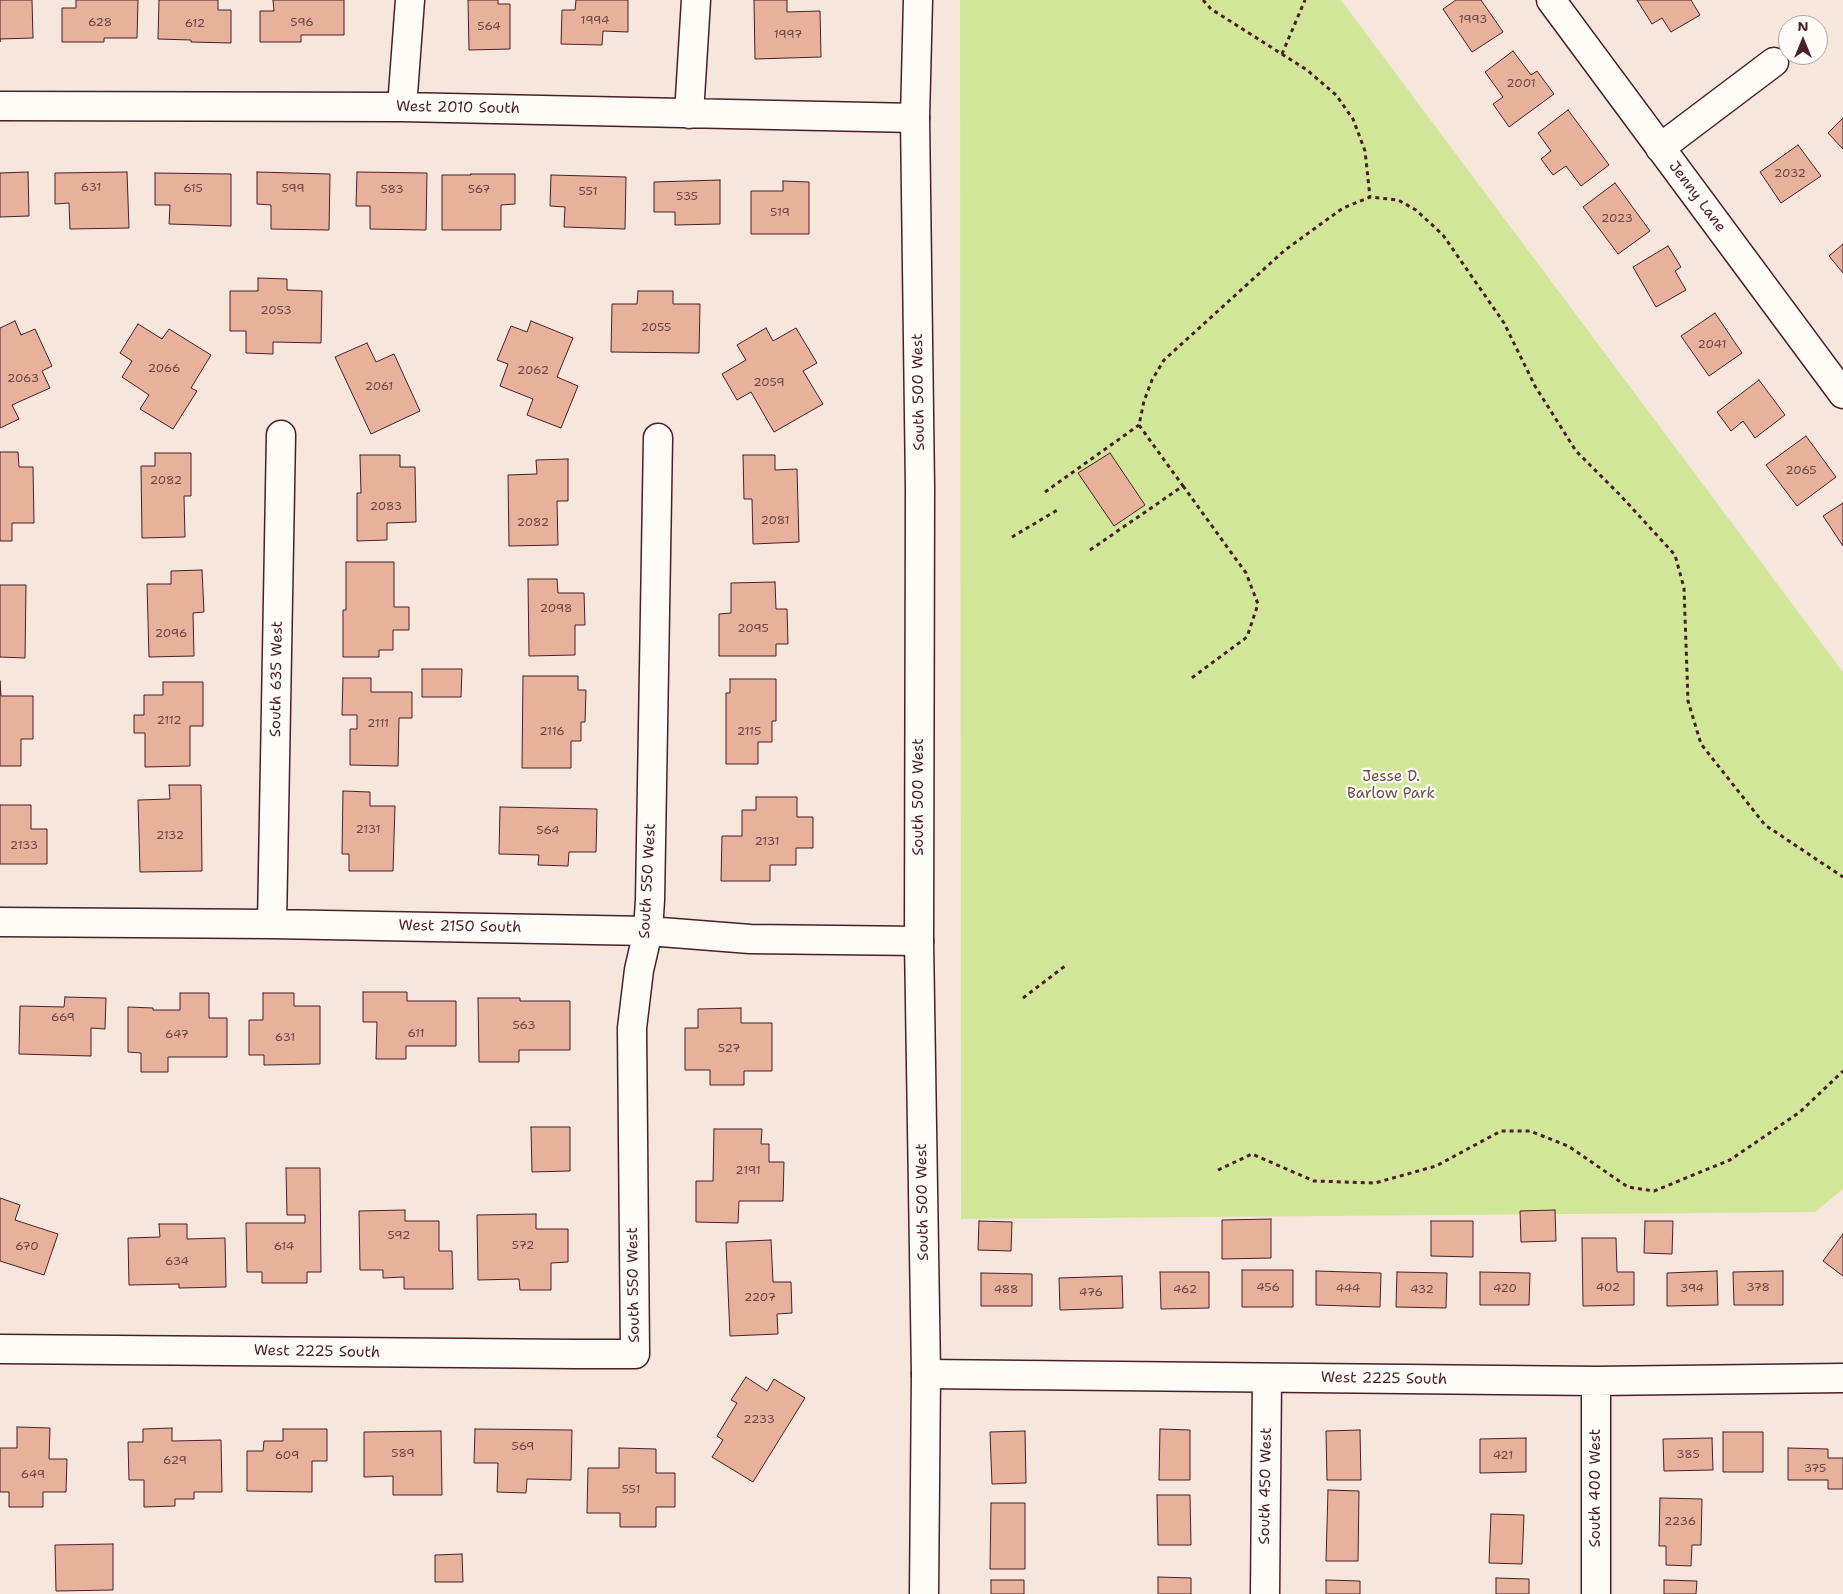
<!DOCTYPE html>
<style>
body{margin:0}
#map{position:relative;width:1843px;height:1594px;overflow:hidden;background:#f6e6dc;font-family:"Shantell Sans",sans-serif}
canvas{display:block}
.north{position:absolute;left:1778px;top:15px;width:50px;height:50px;box-sizing:border-box;background:#fdfcf7;border:1px solid #b5a4a5;border-radius:50%;rotate:0deg;font-size:14px;font-weight:700;line-height:20px;text-align:center;color:#4a1f2b}
.north::after{content:'';display:block;margin:auto;width:18px;height:22px;background:#4a1f2b;clip-path:polygon(50% 0,100% 100%,50% 72%,0 100%)}
</style>
<div id="map">
<canvas width="1843" height="1594"></canvas>
<div class="north">N</div>
</div>
<script>
const context = document.querySelector('canvas').getContext('2d');
context.lineJoin = 'round';
function fill(path, color) {
  context.fillStyle = color;
  context.fill(path, 'evenodd');
}
function shape(rows) {
  const path = new Path2D();
  for (const r of rows) {
    path.moveTo(r[0], r[1]);
    for (let i = 2; i < r.length; i += 2) path.lineTo(r[i], r[i + 1]);
  }
  return path;
}
function trace(path, color, width, dash) {
  context.strokeStyle = color;
  context.lineWidth = width;
  context.lineCap = dash ? 'butt' : 'round';
  context.setLineDash(dash || []);
  context.stroke(path);
}
function label(font, color, halo, rows, align = 'center') {
  context.font = font + ' "Shantell Sans",sans-serif';
  context.lineWidth = 4.5;
  context.setLineDash([]);
  context.textBaseline = 'middle';
  context.strokeStyle = halo;
  context.fillStyle = color;
  for (const [text, x, y, turn = 0] of rows) {
    context.save();
    context.translate(x, y);
    context.rotate((+turn || 0) * Math.PI / 180);
    context.textAlign = isNaN(turn) ? turn : align;
    if (halo) context.strokeText(text, 0, 0);
    context.fillText(text, 0, 0);
    context.restore();
  }
}
fill(shape([
 [960,0,1341,0,1843,672,1843,1189,1815,1212,961,1219]
]), '#d2e69a');
const building = shape([
 [0,0,32,0,33,38,0,39,0,42,0,0],
 [76,0,138,0,137,38,104,38,104,42,62,42,62,8,76,8,76,0],
 [159,0,218,0,218,10,231,10,231,43,191,42,191,40,158,39,159,0],
 [273,0,344,0,344,35,301,35,301,42,260,42,260,11,274,11,273,0],
 [468,0,498,0,498,4,510,4,510,49,469,50,468,0],
 [576,0,628,0,628,32,603,31,602,45,561,44,562,10,575,10,576,0],
 [754,0,787,0,787,12,820,11,821,57,755,59,754,0],
 [1456,0,1481,0,1503,32,1472,52,1443,9,1456,0],
 [1637,0,1691,0,1700,15,1671,32,1662,18,1652,24,1637,0],
 [1513,51,1531,75,1537,71,1554,94,1509,127,1493,104,1503,97,1485,72,1513,51],
 [1568,110,1609,165,1581,186,1566,166,1553,175,1541,159,1551,151,1538,133,1568,110],
 [1843,118,1843,149,1828,133,1843,118],
 [1798,145,1821,176,1781,203,1760,172,1798,145],
 [28,172,29,216,0,217,0,173,28,172],
 [127,172,129,228,70,229,69,203,55,204,55,173,127,172],
 [257,172,330,174,329,230,271,229,271,205,257,204,257,172],
 [357,172,427,173,426,230,370,229,370,206,356,206,357,172],
 [155,173,231,174,231,226,169,224,170,205,155,205,155,173],
 [471,174,515,174,515,204,501,205,501,230,442,230,442,175,471,175,471,174],
 [551,175,626,177,625,229,564,227,565,207,550,206,551,175],
 [720,180,720,224,675,225,675,212,654,212,654,182,720,180],
 [783,181,809,182,809,234,751,234,751,191,783,191,783,181],
 [1615,183,1650,231,1618,254,1583,207,1615,183],
 [1843,244,1843,273,1829,256,1843,244],
 [1668,246,1681,267,1675,271,1686,290,1656,307,1633,267,1668,246],
 [258,278,287,279,287,290,322,291,321,343,273,342,273,354,246,353,246,331,230,331,230,291,258,291,258,278],
 [638,291,673,291,673,304,700,304,699,353,611,352,612,304,637,304,638,291],
 [1715,313,1742,353,1709,376,1681,336,1715,313],
 [15,321,21,335,35,329,52,366,42,371,50,388,12,405,19,419,0,428,0,328,15,321],
 [531,321,573,338,557,377,578,386,561,428,527,415,533,399,500,386,508,364,497,360,511,326,527,332,531,321],
 [138,324,162,339,169,329,211,355,191,388,197,391,173,429,140,409,149,395,122,377,132,361,120,353,138,324],
 [766,328,773,341,796,328,817,363,803,371,823,404,774,432,751,392,737,400,722,374,746,360,737,345,766,328],
 [367,343,376,362,394,354,420,411,371,434,335,357,367,343],
 [1759,380,1785,415,1755,438,1743,421,1731,431,1717,412,1759,380],
 [1806,436,1836,477,1797,506,1766,465,1806,436],
 [0,452,18,452,19,467,33,467,34,523,12,523,12,541,0,541,0,452],
 [155,453,191,453,191,496,184,496,185,537,142,538,141,466,155,466,155,453],
 [1110,453,1145,505,1114,526,1078,473,1110,453],
 [360,455,400,455,400,467,415,467,416,522,387,523,387,540,357,541,357,493,361,493,360,455],
 [743,455,775,455,775,470,797,469,799,542,753,544,752,499,744,499,743,455],
 [568,459,568,501,557,501,558,545,509,546,508,475,537,474,536,460,568,459],
 [1843,503,1843,546,1823,516,1843,503],
 [346,562,394,562,394,607,409,607,409,630,393,630,393,650,379,650,379,657,343,657,343,610,346,610,346,562],
 [202,570,204,612,193,613,194,656,149,657,147,584,171,584,171,571,202,570],
 [528,579,557,579,558,593,584,593,585,625,575,625,575,655,529,656,528,579],
 [775,582,776,609,787,609,788,644,776,644,776,656,719,656,719,614,731,613,731,583,775,582],
 [0,585,26,585,25,658,0,657,0,585],
 [422,669,462,669,461,697,422,697,422,669],
 [523,676,578,676,578,690,586,690,585,722,581,722,581,741,571,741,571,768,522,768,523,676],
 [343,678,371,678,371,692,412,692,412,718,399,718,398,766,350,765,350,729,357,729,357,715,342,715,343,678],
 [730,679,776,679,776,721,772,721,772,742,758,742,758,764,726,764,726,693,730,693,730,679],
 [0,681,1,696,33,696,33,739,21,739,21,766,0,766,0,681],
 [163,682,203,682,203,726,190,726,190,766,145,767,145,733,134,733,134,715,144,715,144,695,163,695,163,682],
 [169,785,201,785,202,871,140,872,138,800,170,799,169,785],
 [343,791,370,792,370,806,395,806,393,871,349,871,349,854,342,854,343,791],
 [756,797,797,797,797,817,813,817,813,848,796,848,796,865,770,865,770,881,721,881,722,836,742,836,742,810,756,810,756,797],
 [0,805,31,805,31,829,47,829,47,864,0,864,0,805],
 [500,807,597,809,596,852,569,852,568,866,538,865,539,855,499,854,500,807],
 [363,992,407,992,407,1001,456,1001,456,1046,406,1046,406,1059,376,1059,377,1022,363,1022,363,992],
 [180,993,209,993,209,1018,227,1018,227,1057,168,1057,168,1072,141,1072,141,1053,128,1052,128,1007,153,1008,153,1010,180,1010,180,993],
 [263,993,294,993,294,1006,320,1006,320,1064,264,1065,264,1055,249,1055,249,1020,263,1020,263,993],
 [65,997,106,998,105,1029,91,1028,91,1056,19,1054,20,1006,64,1007,65,997],
 [478,998,520,998,520,1001,570,1001,570,1050,519,1050,519,1062,479,1062,478,998],
 [741,1008,741,1023,772,1023,772,1071,744,1071,744,1085,710,1085,710,1070,685,1070,685,1028,698,1028,698,1009,741,1008],
 [531,1127,570,1127,570,1171,532,1172,531,1127],
 [714,1129,762,1129,761,1144,769,1144,769,1162,784,1162,783,1201,739,1201,738,1223,696,1222,696,1181,713,1181,714,1129],
 [286,1168,320,1168,321,1272,307,1272,307,1283,262,1283,262,1272,247,1272,246,1223,305,1223,305,1215,287,1215,286,1168],
 [0,1198,20,1205,15,1220,58,1234,44,1275,0,1261,0,1198],
 [405,1210,405,1221,439,1221,439,1251,452,1251,453,1289,404,1289,404,1277,383,1278,383,1270,360,1270,359,1211,405,1210],
 [1555,1210,1556,1241,1521,1242,1520,1211,1555,1210],
 [536,1214,536,1229,568,1229,568,1262,551,1263,551,1290,520,1290,519,1279,478,1280,477,1215,536,1214],
 [1271,1219,1271,1258,1222,1259,1222,1220,1271,1219],
 [979,1221,1012,1222,1011,1251,978,1250,979,1221],
 [1431,1221,1473,1221,1473,1257,1431,1256,1431,1221],
 [1645,1221,1673,1221,1672,1254,1644,1253,1645,1221],
 [159,1224,187,1224,187,1239,225,1238,226,1287,179,1288,179,1284,129,1285,128,1238,160,1237,159,1224],
 [1843,1234,1843,1276,1823,1261,1843,1234],
 [1582,1238,1616,1238,1617,1272,1634,1272,1634,1305,1583,1306,1582,1238],
 [771,1240,773,1282,791,1282,792,1313,777,1314,778,1334,730,1336,726,1242,771,1240],
 [1242,1270,1293,1270,1293,1307,1242,1307,1242,1270],
 [1316,1271,1381,1273,1380,1307,1316,1305,1316,1271],
 [1717,1271,1718,1305,1667,1306,1667,1273,1717,1271],
 [1783,1271,1783,1305,1734,1305,1733,1272,1783,1271],
 [1160,1272,1209,1272,1209,1308,1161,1309,1160,1272],
 [1397,1272,1447,1273,1446,1308,1396,1307,1397,1272],
 [1480,1272,1530,1273,1529,1305,1480,1305,1480,1272],
 [981,1273,1032,1274,1032,1306,981,1306,981,1273],
 [1122,1276,1123,1308,1060,1310,1059,1278,1122,1276],
 [746,1377,767,1391,774,1379,805,1398,753,1482,712,1457,723,1440,717,1436,737,1403,731,1400,746,1377],
 [17,1427,50,1428,49,1459,67,1459,66,1492,43,1492,43,1507,9,1507,9,1492,0,1492,0,1448,17,1448,17,1427],
 [172,1428,172,1441,221,1440,222,1492,194,1492,194,1499,175,1499,175,1506,144,1507,144,1480,129,1480,128,1442,143,1442,143,1429,172,1428],
 [283,1429,327,1429,327,1461,312,1461,312,1492,247,1491,247,1451,263,1451,264,1441,283,1441,283,1429],
 [475,1429,572,1430,571,1480,527,1479,526,1493,497,1492,498,1463,474,1463,475,1429],
 [1160,1429,1190,1430,1190,1480,1159,1480,1160,1429],
 [1360,1430,1361,1480,1327,1480,1326,1431,1360,1430],
 [441,1431,442,1495,393,1495,393,1476,364,1477,364,1432,441,1431],
 [1025,1431,1026,1483,992,1484,990,1432,1025,1431],
 [1723,1432,1763,1432,1763,1472,1723,1472,1723,1432],
 [1526,1438,1526,1472,1480,1473,1480,1439,1526,1438],
 [1712,1438,1713,1470,1664,1471,1663,1439,1712,1438],
 [619,1448,656,1449,656,1473,675,1473,675,1507,656,1507,656,1527,620,1527,620,1513,587,1513,588,1468,619,1468,619,1448],
 [1788,1448,1828,1449,1828,1458,1843,1458,1843,1489,1828,1489,1828,1480,1788,1480,1788,1448],
 [1328,1490,1359,1491,1358,1561,1326,1561,1328,1490],
 [1157,1495,1190,1495,1191,1545,1158,1545,1157,1495],
 [1660,1498,1702,1499,1701,1545,1692,1545,1691,1566,1666,1565,1666,1546,1659,1546,1660,1498],
 [991,1503,1025,1503,1025,1569,990,1569,991,1503],
 [1491,1514,1524,1515,1522,1564,1489,1563,1491,1514],
 [113,1544,113,1590,56,1591,55,1545,113,1544],
 [462,1554,463,1582,435,1582,435,1555,462,1554],
 [1158,1577,1191,1578,1191,1594,1158,1594,1158,1577],
 [1496,1578,1529,1579,1529,1594,1496,1594,1496,1578],
 [991,1580,1024,1580,1024,1594,991,1594,991,1580],
 [1326,1580,1360,1581,1360,1594,1326,1594,1326,1580],
 [1664,1580,1697,1581,1696,1594,1664,1594,1664,1580]
]);
fill(building, '#e7b19c');
trace(building, '#4a1f2b', 1);
const minor = shape([
 [1551,0,1843,394],
 [0,106,402,107,915,118],
 [402,107,410,0],
 [689,114,696,0],
 [1660,148,1774,62],
 [0,922,272,924,648,931,750,939,919,941],
 [272,924,281,435],
 [0,1349,576,1354,635,1354,632,1028,639,970,648,931,650,900,658,438],
 [926,1374,1596,1381,1843,1378],
 [1596,1381,1596,1594],
 [1265,1594,1267,1378]
]);
const tertiary = shape([
 [918,0,915,118,920,488,919,941,926,1374,924,1594]
]);
trace(minor, '#4a1f2b', 31);
trace(tertiary, '#4a1f2b', 31);
trace(shape([
 [1203,0,1211,9,1307,70,1336,95,1353,119,1365,151,1370,197],
 [1282,54,1305,0],
 [1183,486,1246,573,1258,604,1247,637,1189,680],
 [1045,492,1139,425],
 [1012,537,1059,509],
 [1090,550,1183,486,1139,425,1144,401,1152,380,1164,360,1285,250,1343,208,1370,197,1398,200,1416,210,1443,235,1504,323,1535,386,1576,451,1621,496,1675,555,1684,588,1688,701,1701,744,1765,825,1843,877],
 [1023,998,1065,966],
 [1218,1170,1252,1154,1314,1181,1375,1183,1436,1166,1501,1131,1530,1131,1568,1146,1628,1187,1654,1191,1730,1160,1800,1112,1843,1071]
]), '#4a1f2b', 3, [4, 4]);
trace(minor, '#fdfcf7', 28);
trace(tertiary, '#fdfcf7', 28);
label('12px', '#714447', null, [
 ["1993",1473,20],
 ["1994",595,21],
 ["628",100,23],
 ["596",302,23],
 ["612",195,24],
 ["564",489,27],
 ["1997",788,35],
 ["2001",1521,84],
 ["2032",1790,174],
 ["631",91,188],
 ["615",193,189],
 ["599",293,189],
 ["583",392,190],
 ["567",479,190],
 ["551",588,192],
 ["535",687,197],
 ["519",780,213],
 ["2023",1617,219],
 ["2053",276,311],
 ["2055",656,328],
 ["2041",1712,345],
 ["2066",164,369],
 ["2062",533,371],
 ["2063",23,379],
 ["2059",769,383],
 ["2061",379,387],
 ["2065",1801,471],
 ["2082",166,481],
 ["2083",386,507],
 ["2081",775,521],
 ["2082",533,523],
 ["2098",556,609],
 ["2095",753,629],
 ["2096",171,634],
 ["2112",169,721],
 ["2111",378,724],
 ["2116",552,732],
 ["2115",749,732],
 ["2131",368,830],
 ["564",548,831],
 ["2132",170,836],
 ["2131",767,842],
 ["2133",24,846],
 ["669",63,1018],
 ["563",524,1026],
 ["611",416,1034],
 ["647",177,1035],
 ["631",285,1038],
 ["527",729,1049],
 ["2191",748,1171],
 ["592",399,1236],
 ["572",523,1246],
 ["670",27,1247],
 ["614",284,1247],
 ["634",177,1262],
 ["456",1268,1288],
 ["402",1608,1288],
 ["378",1758,1288],
 ["444",1348,1289],
 ["420",1505,1289],
 ["394",1692,1289],
 ["488",1006,1290],
 ["462",1185,1290],
 ["432",1422,1290],
 ["476",1091,1293],
 ["2207",760,1298],
 ["2233",759,1420],
 ["569",523,1447],
 ["589",403,1454],
 ["385",1688,1455],
 ["609",287,1456],
 ["421",1503,1456],
 ["629",175,1461],
 ["375",1815,1469],
 ["649",33,1475],
 ["551",631,1490],
 ["2236",1680,1522]
]);
label('15px', '#4a1f2b', '#fdfcf7', [
 ["West 2010 South",458,108,1],
 ["Jenny Lane",1697,197,53],
 ["South 500 West",919,392,-91],
 ["South 635 West",277,679,-89],
 ["South 500 West",919,797,-90],
 ["South 550 West",648,881,-87],
 ["West 2150 South",460,927,1],
 ["South 500 West",923,1202,-91],
 ["South 550 West",634,1285,-91],
 ["West 2225 South",317,1352,1],
 ["West 2225 South",1384,1379,1],
 ["South 450 West",1266,1486,-89],
 ["South 400 West",1596,1488,-90]
]);
label('15px', '#6c5147', '#fdfcf7', [
 ["Jesse D.",1391,777],
 ["Barlow Park",1391,794]
]);
</script>
